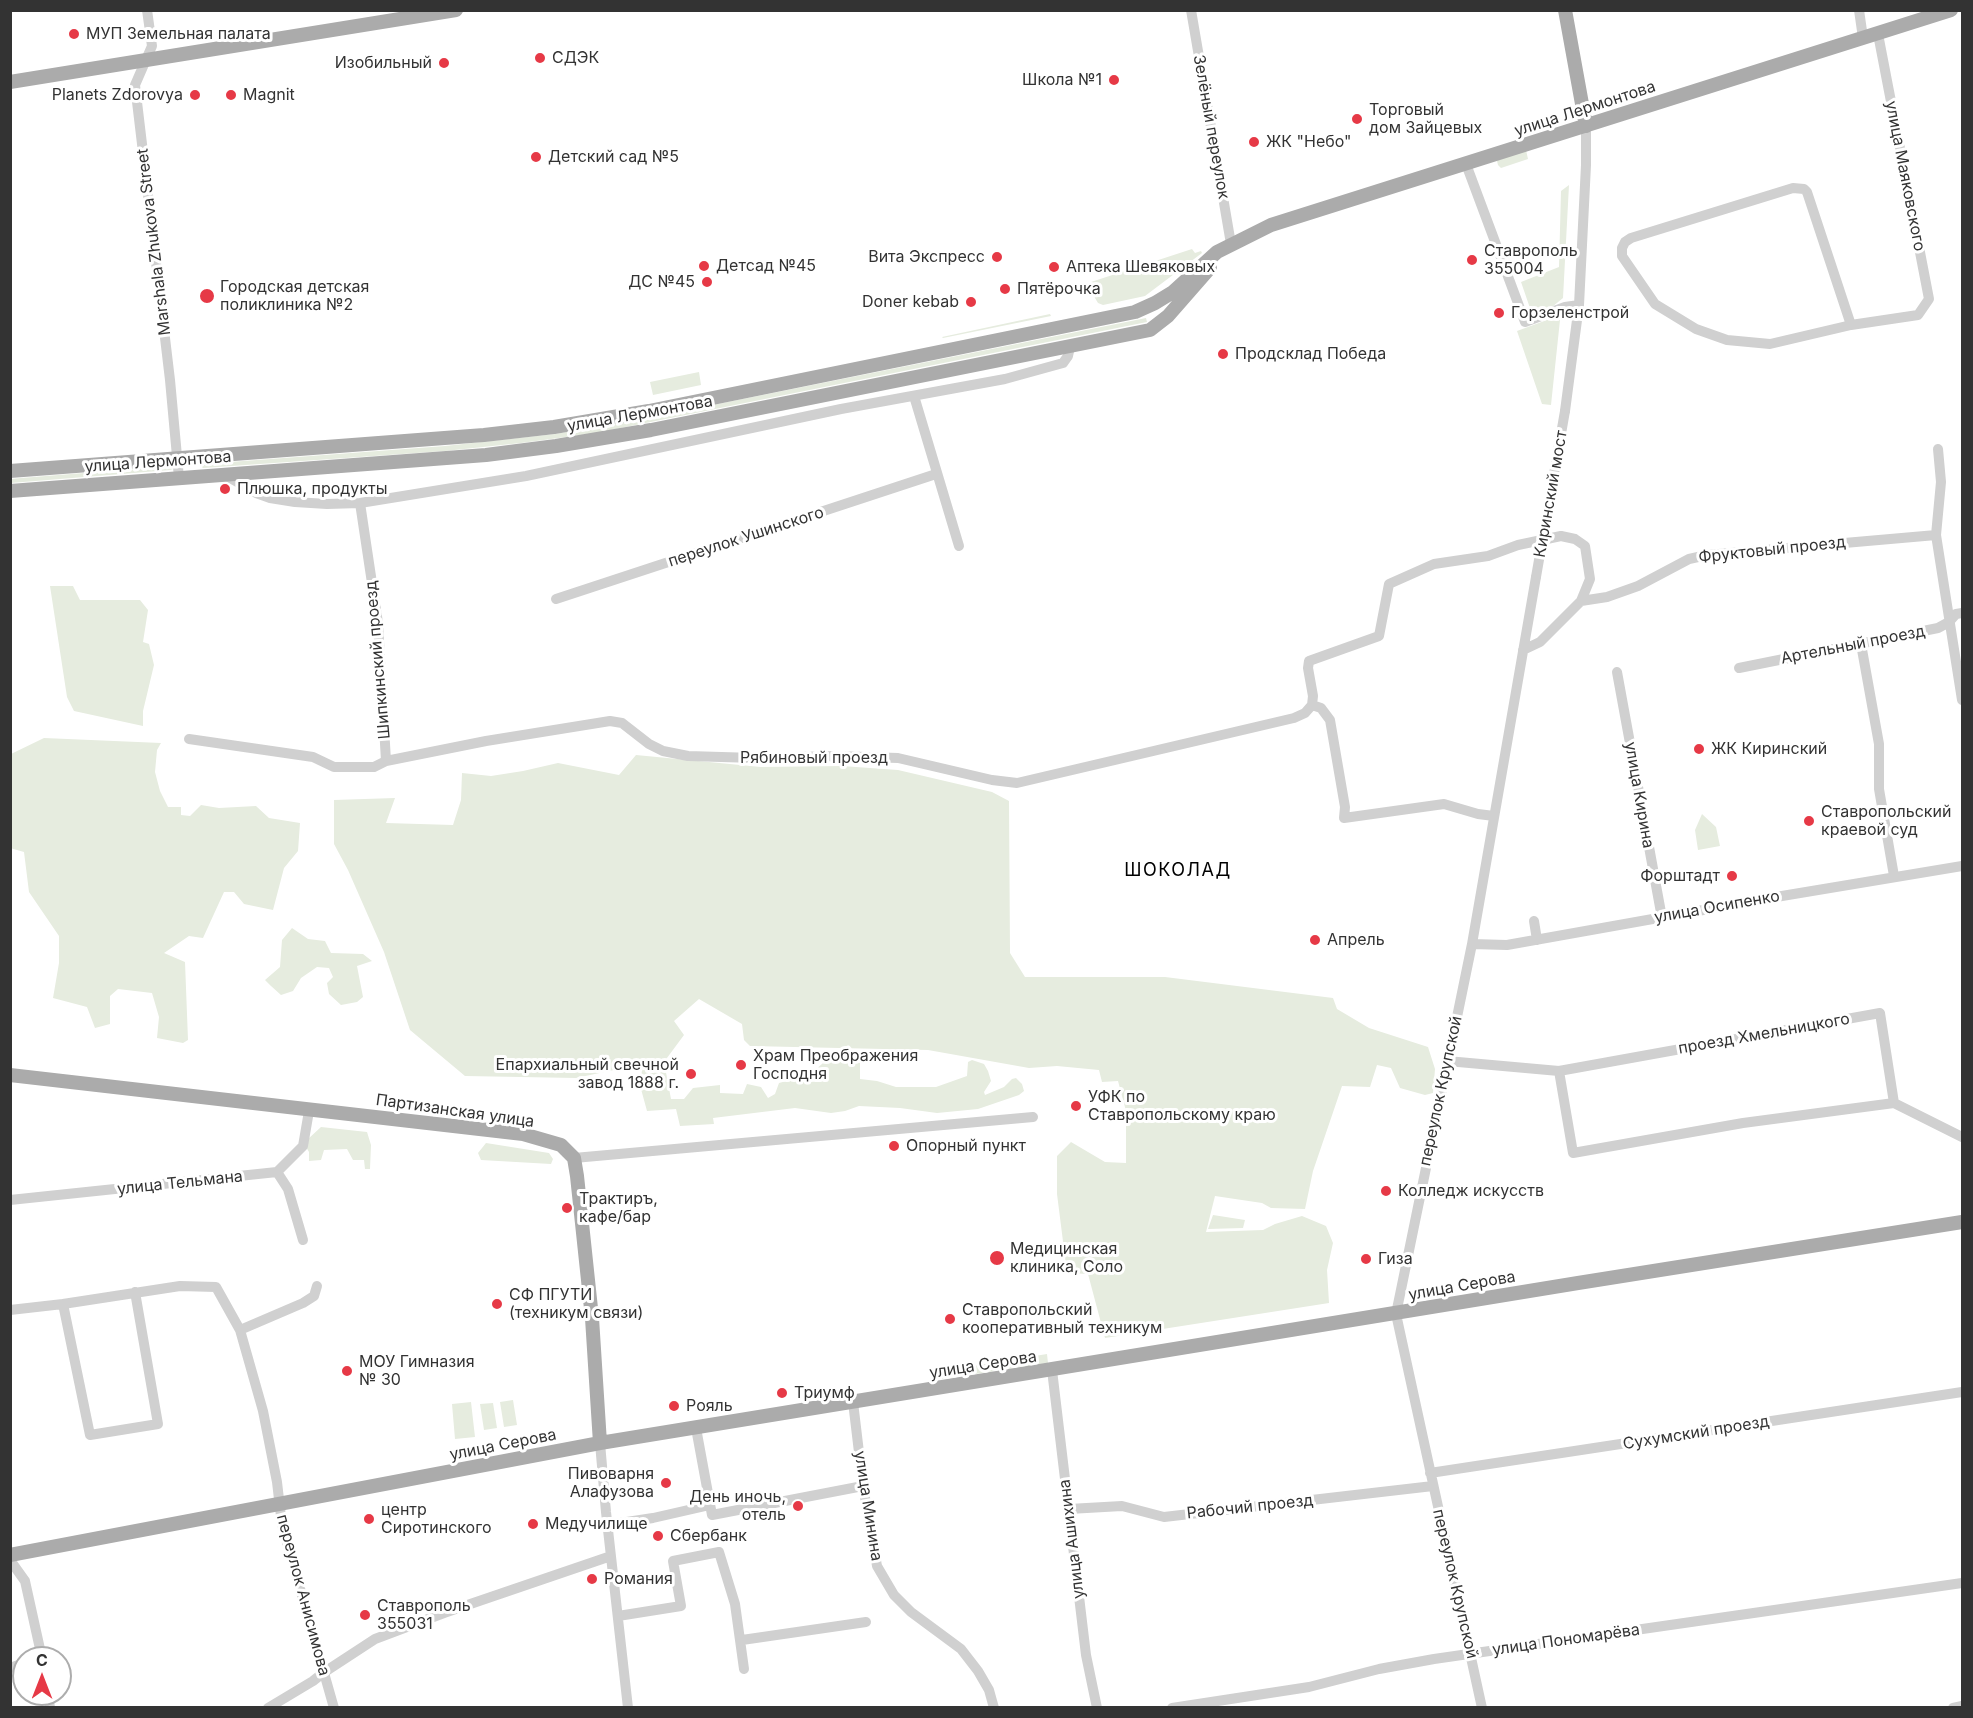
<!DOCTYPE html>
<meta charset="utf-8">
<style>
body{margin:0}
#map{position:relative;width:1973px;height:1718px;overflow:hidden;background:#fff;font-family:Inter,sans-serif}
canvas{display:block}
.frame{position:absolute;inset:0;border:12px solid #333;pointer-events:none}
.north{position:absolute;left:12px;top:1646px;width:60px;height:60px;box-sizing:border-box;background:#fff;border:2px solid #adadad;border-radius:50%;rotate:0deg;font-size:16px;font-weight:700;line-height:24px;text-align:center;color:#333}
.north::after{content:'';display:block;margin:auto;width:21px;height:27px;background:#e63946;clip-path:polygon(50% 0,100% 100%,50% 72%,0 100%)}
</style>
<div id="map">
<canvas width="1973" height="1718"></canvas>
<div class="frame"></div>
<div class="north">С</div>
</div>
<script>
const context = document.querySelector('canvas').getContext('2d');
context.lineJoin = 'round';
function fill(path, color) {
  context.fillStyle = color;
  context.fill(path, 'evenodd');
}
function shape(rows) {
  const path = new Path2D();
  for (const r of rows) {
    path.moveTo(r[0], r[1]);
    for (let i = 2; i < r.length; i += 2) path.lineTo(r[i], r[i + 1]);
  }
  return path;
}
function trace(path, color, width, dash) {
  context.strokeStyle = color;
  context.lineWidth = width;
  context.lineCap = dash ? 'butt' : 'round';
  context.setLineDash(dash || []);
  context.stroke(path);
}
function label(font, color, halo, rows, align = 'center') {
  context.font = font + ' Inter,sans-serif';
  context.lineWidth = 6;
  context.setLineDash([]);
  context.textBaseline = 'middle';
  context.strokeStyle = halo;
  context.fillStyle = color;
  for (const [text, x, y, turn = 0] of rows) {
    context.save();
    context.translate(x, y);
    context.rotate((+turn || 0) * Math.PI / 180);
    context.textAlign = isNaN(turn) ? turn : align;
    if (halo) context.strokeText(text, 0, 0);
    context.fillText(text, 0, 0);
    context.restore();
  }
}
fill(shape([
 [1526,150,1528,159,1501,168,1498,165,1497,161,1500,158],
 [1569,185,1563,298,1552,307,1541,310,1531,311,1521,282,1559,267,1561,191],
 [1192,249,1195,253,1201,251,1202,253,1145,296,1103,305,1098,303,1095,298,1091,282],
 [1050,314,1051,316,943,338,942,337],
 [1146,318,1147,322,596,433,521,443,445,451,203,468,202,467,203,464,445,446,555,434,648,418],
 [1557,318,1560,320,1551,405,1542,404,1517,331,1547,320],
 [699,372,701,385,653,395,650,382],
 [171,466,173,469,170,470,11,483,11,479,21,478],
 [50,586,73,586,80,600,140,600,148,610,143,642,149,644,154,665,143,711,143,726,74,711,67,697],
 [44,738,161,743,157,750,155,772,160,791,168,807,181,807,181,815,190,816,201,805,219,808,256,806,269,818,300,823,298,851,284,868,273,910,244,904,234,892,224,892,203,938,189,936,164,953,185,962,188,1040,183,1043,157,1038,159,1017,152,993,118,989,110,996,110,1024,95,1028,87,1007,53,998,59,963,59,936,29,892,24,852,10,848,11,754],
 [636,755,761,767,842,766,898,770,992,792,1009,801,1010,953,1025,977,1165,977,1333,998,1337,1009,1369,1028,1428,1047,1435,1069,1433,1093,1425,1095,1400,1088,1391,1068,1377,1065,1370,1087,1342,1086,1313,1171,1305,1209,1271,1208,1262,1203,1215,1196,1206,1232,1263,1230,1275,1224,1302,1216,1326,1226,1333,1243,1327,1270,1329,1303,1105,1338,1088,1274,1067,1273,1057,1194,1057,1156,1071,1142,1105,1162,1126,1163,1126,1111,1118,1081,1102,1082,1099,1070,1057,1066,1029,1068,928,1050,750,1046,744,1040,742,1024,699,999,674,1021,684,1035,664,1062,671,1099,684,1099,693,1088,720,1085,720,1093,743,1094,747,1084,761,1087,768,1098,775,1094,779,1083,809,1075,829,1058,860,1056,860,1079,877,1081,896,1087,936,1087,967,1076,968,1062,972,1060,984,1064,988,1071,991,1081,984,1092,985,1095,1004,1087,1012,1079,1016,1078,1022,1084,1024,1091,1019,1095,978,1109,937,1113,900,1108,859,1106,845,1111,831,1113,795,1108,713,1118,714,1124,680,1126,676,1109,647,1111,641,1089,642,1064,576,1078,465,1076,410,1030,384,952,348,870,334,844,334,800,395,798,386,823,453,825,461,800,462,773,491,776,523,771,558,763,619,775],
 [1702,814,1716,827,1720,846,1698,850,1695,830],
 [292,928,308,939,325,941,331,953,363,954,372,961,357,966,363,997,357,1002,341,1005,329,994,327,983,333,977,329,968,317,967,301,978,293,991,281,995,271,986,265,980,280,967,282,940],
 [321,1127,367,1132,371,1145,370,1169,365,1169,364,1160,353,1160,347,1149,324,1150,321,1160,309,1161,309,1152,306,1147,308,1139],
 [486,1143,549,1153,553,1159,551,1164,481,1160,478,1153],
 [1213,1215,1245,1220,1243,1228,1208,1229],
 [1047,1354,1048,1363,942,1379,937,1376,936,1372],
 [513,1400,517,1425,504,1427,500,1402],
 [471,1402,475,1437,455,1439,452,1404],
 [493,1403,497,1428,484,1430,480,1404]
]), '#e6ecdf');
trace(shape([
 [147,10,152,46,135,85,170,380,179,478],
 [1191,10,1231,244],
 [1859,10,1863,38],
 [1466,164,1525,322,1565,307,1579,305],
 [1851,325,1770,344,1727,340,1696,329,1655,304,1622,256,1622,248,1625,242,1631,238,1793,188,1804,189,1807,192,1851,325,1918,315,1929,299,1878,34],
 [914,396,959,546],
 [1565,411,1579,305,1586,165,1586,126],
 [1938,449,1941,482,1936,535,1962,700],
 [225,475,256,493,270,498,295,502,327,504,360,503,526,476,841,409,1005,379,1063,363,1068,356,1070,347],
 [360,503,378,623,386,761],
 [556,599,936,474],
 [1581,601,1607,597,1638,586,1689,559,1707,555,1936,535],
 [1861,644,1879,744,1879,789,1894,876],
 [1739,668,1938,628,1949,622,1956,614,1962,613],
 [1617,672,1662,918],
 [1312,705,1321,708,1330,720,1345,807,1344,818,1444,804,1478,814,1494,816],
 [189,739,313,757,334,767,374,767,386,761,486,741,610,721,622,723,649,744,663,751,688,756,755,758,835,756,898,758,992,780,1017,783,1294,718,1305,713,1312,705,1313,696,1308,668,1309,661,1379,636,1389,584,1434,564,1488,556,1518,545,1561,536,1575,539,1585,546,1590,579,1581,601,1540,642,1523,650],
 [1534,921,1537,940],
 [1472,944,1507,945,1776,897,1962,866],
 [1447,1061,1559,1071,1573,1153,1743,1123,1894,1103,1962,1137],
 [1559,1071,1880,1013,1894,1103],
 [574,1158,1033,1117],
 [277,1172,288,1189,303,1240],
 [10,1200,277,1172,303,1146,309,1111],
 [63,1304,90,1435,158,1424,135,1292],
 [10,1310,63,1304,180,1286,216,1287,240,1330,263,1411,277,1482,282,1525,334,1708],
 [240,1330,303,1303,314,1296,317,1286],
 [1052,1370,1086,1655,1097,1708],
 [853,1402,863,1486,877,1566,894,1595,911,1612,961,1649,978,1671,989,1690,994,1708],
 [696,1428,712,1515,863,1486],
 [600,1443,606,1512,628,1708],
 [1430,1473,1962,1392],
 [1069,1509,1122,1506,1164,1517,1433,1486],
 [607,1525,653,1518,710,1505],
 [10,1560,25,1581,42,1658],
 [618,1616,681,1606,673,1561,719,1552,735,1604,744,1669],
 [742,1640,866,1622],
 [10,1668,24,1663],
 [48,1694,50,1708],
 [268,1708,313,1681,323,1673,375,1639,444,1613,611,1556],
 [1172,1708,1309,1687,1379,1669,1434,1659,1962,1583],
 [1482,1708,1396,1314,1472,944,1536,577],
 [1953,1708,1962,1706]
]), '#d0d0d0', 10);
trace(shape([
 [1565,10,1586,126],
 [10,82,456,10],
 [10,471,484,435,554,427,649,411,1135,312,1155,303,1173,292,1217,252,1271,225,1951,10],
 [10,491,486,455,556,446,651,430,1150,330,1168,316,1210,268],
 [10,1075,523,1134,561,1145,574,1158,577,1176,592,1318,600,1443],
 [10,1555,600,1443,1578,1283,1962,1222]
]), '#ababab', 14);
trace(shape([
 [1536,577,1565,411]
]), '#d0d0d0', 10);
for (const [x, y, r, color] of [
 [74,34,6,"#e63946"],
 [540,58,6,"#e63946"],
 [444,63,6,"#e63946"],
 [1114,80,6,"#e63946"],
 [195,95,6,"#e63946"],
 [231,95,6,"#e63946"],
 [1357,119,6,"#e63946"],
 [1254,142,6,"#e63946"],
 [536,157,6,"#e63946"],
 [997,257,6,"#e63946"],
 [1472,260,6,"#e63946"],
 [704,266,6,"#e63946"],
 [1054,267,6,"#e63946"],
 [707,282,6,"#e63946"],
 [1005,289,6,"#e63946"],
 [207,296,8,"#e63946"],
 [971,302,6,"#e63946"],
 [1499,313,6,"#e63946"],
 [1223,354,6,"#e63946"],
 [225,489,6,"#e63946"],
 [1699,749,6,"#e63946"],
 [1809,821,6,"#e63946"],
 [1732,876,6,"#e63946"],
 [1315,940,6,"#e63946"],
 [741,1065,6,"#e63946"],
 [691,1074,6,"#e63946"],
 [1076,1106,6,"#e63946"],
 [894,1146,6,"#e63946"],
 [1386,1191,6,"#e63946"],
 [567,1208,6,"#e63946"],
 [997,1258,8,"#e63946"],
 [1366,1259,6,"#e63946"],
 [497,1304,6,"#e63946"],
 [950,1319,6,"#e63946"],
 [347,1371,6,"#e63946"],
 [782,1393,6,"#e63946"],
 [674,1406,6,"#e63946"],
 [666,1483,6,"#e63946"],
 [798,1506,6,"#e63946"],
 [369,1519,6,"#e63946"],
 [533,1524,6,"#e63946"],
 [658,1536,6,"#e63946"],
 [592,1579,6,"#e63946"],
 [365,1615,6,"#e63946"]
]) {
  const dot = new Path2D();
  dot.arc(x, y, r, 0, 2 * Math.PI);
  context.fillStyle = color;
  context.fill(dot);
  trace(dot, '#fff', 2);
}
label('16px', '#333', '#fff', [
 ["МУП Земельная палата",86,34],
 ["СДЭК",552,58],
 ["Изобильный",432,63,"right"],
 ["Школа №1",1102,80,"right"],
 ["Planets Zdorovya",183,95,"right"],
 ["Magnit",243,95],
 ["Торговый",1369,110],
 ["дом Зайцевых",1369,128],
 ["ЖК \"Небо\"",1266,142],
 ["Детский сад №5",548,157],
 ["Ставрополь",1484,251],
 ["355004",1484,269],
 ["Вита Экспресс",985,257,"right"],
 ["Детсад №45",716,266],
 ["Аптека Шевяковых",1066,267],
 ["ДС №45",695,282,"right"],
 ["Городская детская",220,287],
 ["поликлиника №2",220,305],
 ["Пятёрочка",1017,289],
 ["Doner kebab",959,302,"right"],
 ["Горзеленстрой",1511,313],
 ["Продсклад Победа",1235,354],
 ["Плюшка, продукты",237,489],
 ["ЖК Киринский",1711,749],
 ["Ставропольский",1821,812],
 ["краевой суд",1821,830],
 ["Форштадт",1720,876,"right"],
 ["Апрель",1327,940],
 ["Храм Преображения",753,1056],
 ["Господня",753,1074],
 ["Епархиальный свечной",679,1065,"right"],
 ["завод 1888 г.",679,1083,"right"],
 ["УФК по",1088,1097],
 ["Ставропольскому краю",1088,1115],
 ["Опорный пункт",906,1146],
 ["Колледж искусств",1398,1191],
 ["Трактиръ,",579,1199],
 ["кафе/бар",579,1217],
 ["Медицинская",1010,1249],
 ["клиника, Соло",1010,1267],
 ["Гиза",1378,1259],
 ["СФ ПГУТИ",509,1295],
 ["(техникум связи)",509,1313],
 ["Ставропольский",962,1310],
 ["кооперативный техникум",962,1328],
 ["МОУ Гимназия",359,1362],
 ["№ 30",359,1380],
 ["Триумф",794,1393],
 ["Рояль",686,1406],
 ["Пивоварня",654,1474,"right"],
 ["Алафузова",654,1492,"right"],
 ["День иночь,",786,1497,"right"],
 ["отель",786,1515,"right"],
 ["центр",381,1510],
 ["Сиротинского",381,1528],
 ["Медучилище",545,1524],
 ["Сбербанк",670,1536],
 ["Романия",604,1579],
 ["Ставрополь",377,1606],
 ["355031",377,1624]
], 'left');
label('16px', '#333', '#fff', [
 ["улица Лермонтова",1585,109,-18],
 ["Зелёный переулок",1211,127,80],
 ["улица Маяковского",1905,176,79],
 ["Marshala Zhukova Street",154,242,-97],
 ["улица Лермонтова",640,414,-10],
 ["улица Лермонтова",158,462,-4],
 ["Киринский мост",1551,494,-80],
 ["переулок Ушинского",746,537,-18],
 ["Фруктовый проезд",1772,550,-6],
 ["Артельный проезд",1853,645,-11],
 ["Шипкинский проезд",378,660,-95],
 ["Рябиновый проезд",814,758],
 ["улица Кирина",1639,795,80],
 ["улица Осипенко",1717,907,-10],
 ["проезд Хмельницкого",1764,1034,-10],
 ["переулок Крупской",1441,1091,-78],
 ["Партизанская улица",455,1111,8],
 ["улица Тельмана",180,1183,-6],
 ["улица Серова",1462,1286,-10],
 ["улица Серова",983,1365,-9],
 ["Сухумский проезд",1696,1433,-9],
 ["улица Серова",503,1445,-11],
 ["улица Минина",868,1506,81],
 ["Рабочий проезд",1250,1507,-6],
 ["улица Ашихина",1072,1539,-97],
 ["переулок Крупской",1455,1584,77],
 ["переулок Анисимова",303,1595,75],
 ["улица Пономарёва",1566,1640,-8]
]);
context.letterSpacing = '1.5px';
label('18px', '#000', '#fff', [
 ["ШОКОЛАД",1178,871]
]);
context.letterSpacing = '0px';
</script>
